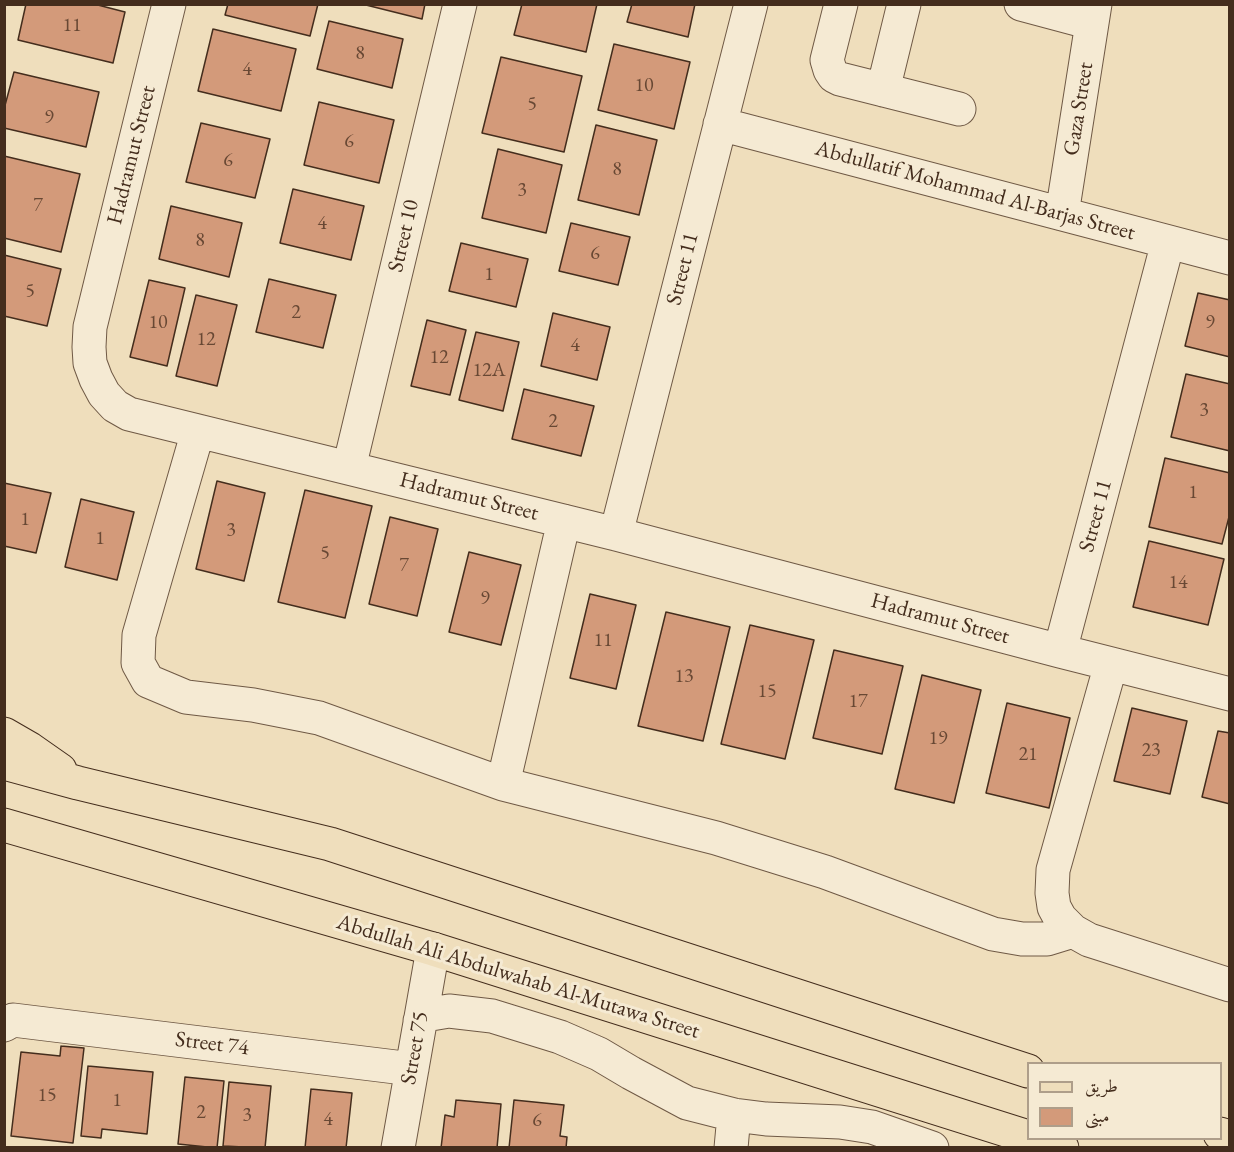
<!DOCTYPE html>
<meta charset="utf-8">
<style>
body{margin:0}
#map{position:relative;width:1234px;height:1152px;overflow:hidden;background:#efdebc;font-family:"EB Garamond",Amiri,serif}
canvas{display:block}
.frame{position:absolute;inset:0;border:6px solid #442d1d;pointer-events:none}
.legend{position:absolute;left:1027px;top:1062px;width:195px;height:78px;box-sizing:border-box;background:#f5ead3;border:2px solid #ae9e8a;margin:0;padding:8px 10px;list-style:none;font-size:18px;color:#442d1d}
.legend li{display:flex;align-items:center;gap:12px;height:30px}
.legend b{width:30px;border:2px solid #ae9e8a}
</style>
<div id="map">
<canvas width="1234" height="1152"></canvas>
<div class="frame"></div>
<ul class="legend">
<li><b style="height:8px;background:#efdebc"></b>طريق</li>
<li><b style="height:16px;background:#d39a7a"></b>مبنى</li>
</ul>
</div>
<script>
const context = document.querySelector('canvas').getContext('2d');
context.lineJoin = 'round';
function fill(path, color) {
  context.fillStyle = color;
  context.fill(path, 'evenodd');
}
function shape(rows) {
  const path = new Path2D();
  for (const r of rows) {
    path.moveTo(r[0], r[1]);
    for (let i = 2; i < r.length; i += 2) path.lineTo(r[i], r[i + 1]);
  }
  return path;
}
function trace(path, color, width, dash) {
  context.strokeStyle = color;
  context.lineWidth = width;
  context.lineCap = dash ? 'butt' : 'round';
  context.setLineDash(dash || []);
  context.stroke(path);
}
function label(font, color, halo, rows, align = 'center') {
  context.font = font + ' "EB Garamond",serif';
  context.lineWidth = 6;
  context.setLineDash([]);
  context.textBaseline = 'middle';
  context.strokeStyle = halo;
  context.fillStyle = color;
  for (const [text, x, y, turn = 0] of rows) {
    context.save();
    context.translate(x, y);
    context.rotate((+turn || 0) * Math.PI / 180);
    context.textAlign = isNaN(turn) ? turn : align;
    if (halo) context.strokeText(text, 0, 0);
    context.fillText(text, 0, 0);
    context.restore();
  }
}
const building = shape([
 [26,4,94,4,125,12,113,63,18,40,26,4],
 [228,4,318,4,310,36,225,15,228,4],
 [362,4,425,4,422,19,362,4],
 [522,4,597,4,586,52,514,35,522,4],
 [632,4,695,4,688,37,627,22,632,4],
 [329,21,403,39,392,88,317,69,329,21],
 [213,29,296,49,281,111,198,91,213,29],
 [614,44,690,62,674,129,598,110,614,44],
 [501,57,582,76,564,152,482,133,501,57],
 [14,72,99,92,86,147,4,128,4,109,14,72],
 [319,102,394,120,379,183,304,165,319,102],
 [201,123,270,139,255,198,186,182,201,123],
 [596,125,657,140,639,215,578,200,596,125],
 [498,149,562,165,546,233,482,218,498,149],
 [4,156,80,174,61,252,4,238,4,156],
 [293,189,364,206,351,260,280,243,293,189],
 [171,206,242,223,229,277,159,259,171,206],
 [571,223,630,237,618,285,559,271,571,223],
 [461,243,528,259,516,307,449,291,461,243],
 [4,255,61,269,47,326,4,316,4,255],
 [269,279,336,295,323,348,256,332,269,279],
 [149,280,185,288,167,366,130,357,149,280],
 [1198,293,1230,300,1230,357,1185,346,1198,293],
 [196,295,237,305,217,386,176,376,196,295],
 [553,313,610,327,597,380,541,366,553,313],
 [427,320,466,330,450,395,411,386,427,320],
 [476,332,519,342,503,411,459,400,476,332],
 [1186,374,1230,384,1230,451,1171,437,1186,374],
 [524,389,594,406,581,456,512,439,524,389],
 [1165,458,1230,473,1230,513,1222,544,1149,527,1165,458],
 [217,481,265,493,244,581,196,569,217,481],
 [4,483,51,493,36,553,4,546,4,483],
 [305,490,372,506,345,618,278,602,305,490],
 [81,499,134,512,117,580,65,567,81,499],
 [390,517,438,529,417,616,369,604,390,517],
 [1149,541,1224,559,1208,625,1133,607,1149,541],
 [469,552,521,565,501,645,449,632,469,552],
 [590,594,636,605,616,689,570,678,590,594],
 [666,612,730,627,703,741,638,726,666,612],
 [750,625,814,640,785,759,721,744,750,625],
 [834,650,903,666,882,754,813,738,834,650],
 [922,675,981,690,954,803,895,789,922,675],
 [1007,703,1070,718,1049,808,986,793,1007,703],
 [1132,708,1187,721,1170,794,1114,781,1132,708],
 [1218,731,1230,733,1230,804,1202,797,1218,731],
 [61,1046,84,1048,73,1143,11,1136,21,1052,60,1056,61,1046],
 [88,1066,153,1072,147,1134,102,1129,101,1138,81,1136,88,1066],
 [185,1077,224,1081,217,1148,178,1144,185,1077],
 [229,1082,271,1086,265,1148,223,1146,229,1082],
 [311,1089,352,1093,346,1148,305,1148,311,1089],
 [456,1100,501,1104,497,1148,441,1148,445,1115,454,1117,456,1100],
 [514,1100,564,1105,560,1136,567,1137,566,1148,509,1148,514,1100]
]);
fill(building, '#d39a7a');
trace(building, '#442d1d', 1.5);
const minor = shape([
 [169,4,90,327,89,347,90,363,96,379,104,394,115,406,129,414,616,534,1060,651,1230,694],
 [841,4,827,60,830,70,834,76,840,79,959,109],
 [1021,4,1092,23],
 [883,90,904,4],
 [720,124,1230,258],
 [1062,214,1095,4],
 [198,431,139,635,138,663,148,681,186,697,253,705,319,718,503,784,716,838,825,872,993,934,1022,939,1047,939,1073,931],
 [349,468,460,4],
 [616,534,751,4],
 [1060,651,1168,242],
 [1111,664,1053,870,1052,893,1054,907,1060,918,1073,931,1089,940,1230,985],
 [503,784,564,521],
 [420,1021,425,1015,449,1011,492,1016,560,1037,599,1054,631,1073,687,1103,734,1115,766,1119,840,1122,872,1127,932,1148],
 [4,1025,13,1020,412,1069],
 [398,1148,433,949],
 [731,1148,734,1115]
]);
const major = shape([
 [4,734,30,749,60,770],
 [4,763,78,783,330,844,1028,1071],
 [4,825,433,949,1028,1137],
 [1220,1134,1230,1137],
 [1033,1138,1062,1148]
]);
trace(minor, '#6f5945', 35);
trace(major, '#442d1d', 35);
trace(minor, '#f5ead3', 33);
trace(major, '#efdebc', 33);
label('20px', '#684834', null, [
 ["11",72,26],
 ["8",360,54],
 ["4",247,70],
 ["10",644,86],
 ["5",532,105],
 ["9",49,118],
 ["6",349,142],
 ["6",228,161],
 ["8",617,170],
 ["3",522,191],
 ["7",38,206],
 ["4",322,224],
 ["8",200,241],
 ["6",595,254],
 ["1",489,275],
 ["5",30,292],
 ["2",296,313],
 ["10",158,323],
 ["9",1210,323],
 ["12",206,340],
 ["4",575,346],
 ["12",439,358],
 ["12A",489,371],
 ["3",1204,411],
 ["2",553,422],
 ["1",1193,493],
 ["1",25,520],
 ["3",231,531],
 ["1",100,539],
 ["5",325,554],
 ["7",404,566],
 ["14",1178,583],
 ["9",485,599],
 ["11",603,641],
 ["13",684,677],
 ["15",767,692],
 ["17",858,702],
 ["19",938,739],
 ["23",1151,751],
 ["21",1028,755],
 ["15",47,1096],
 ["1",117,1101],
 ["2",201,1113],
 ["3",247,1116],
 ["4",328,1120],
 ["6",537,1121]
]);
label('22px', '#442d1d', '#f5ead3', [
 ["Gaza Street",1079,109,-81],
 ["Hadramut Street",132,155,-76],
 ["Abdullatif Mohammad Al-Barjas Street",975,191,15],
 ["Street 10",404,236,-77],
 ["Street 11",683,269,-76],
 ["Hadramut Street",469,497,14],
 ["Street 11",1096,516,-75],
 ["Hadramut Street",940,619,15],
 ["Abdullah Ali Abdulwahab Al-Mutawa Street",518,977,17],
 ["Street 74",212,1044,7],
 ["Street 75",415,1048,-80]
]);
</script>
